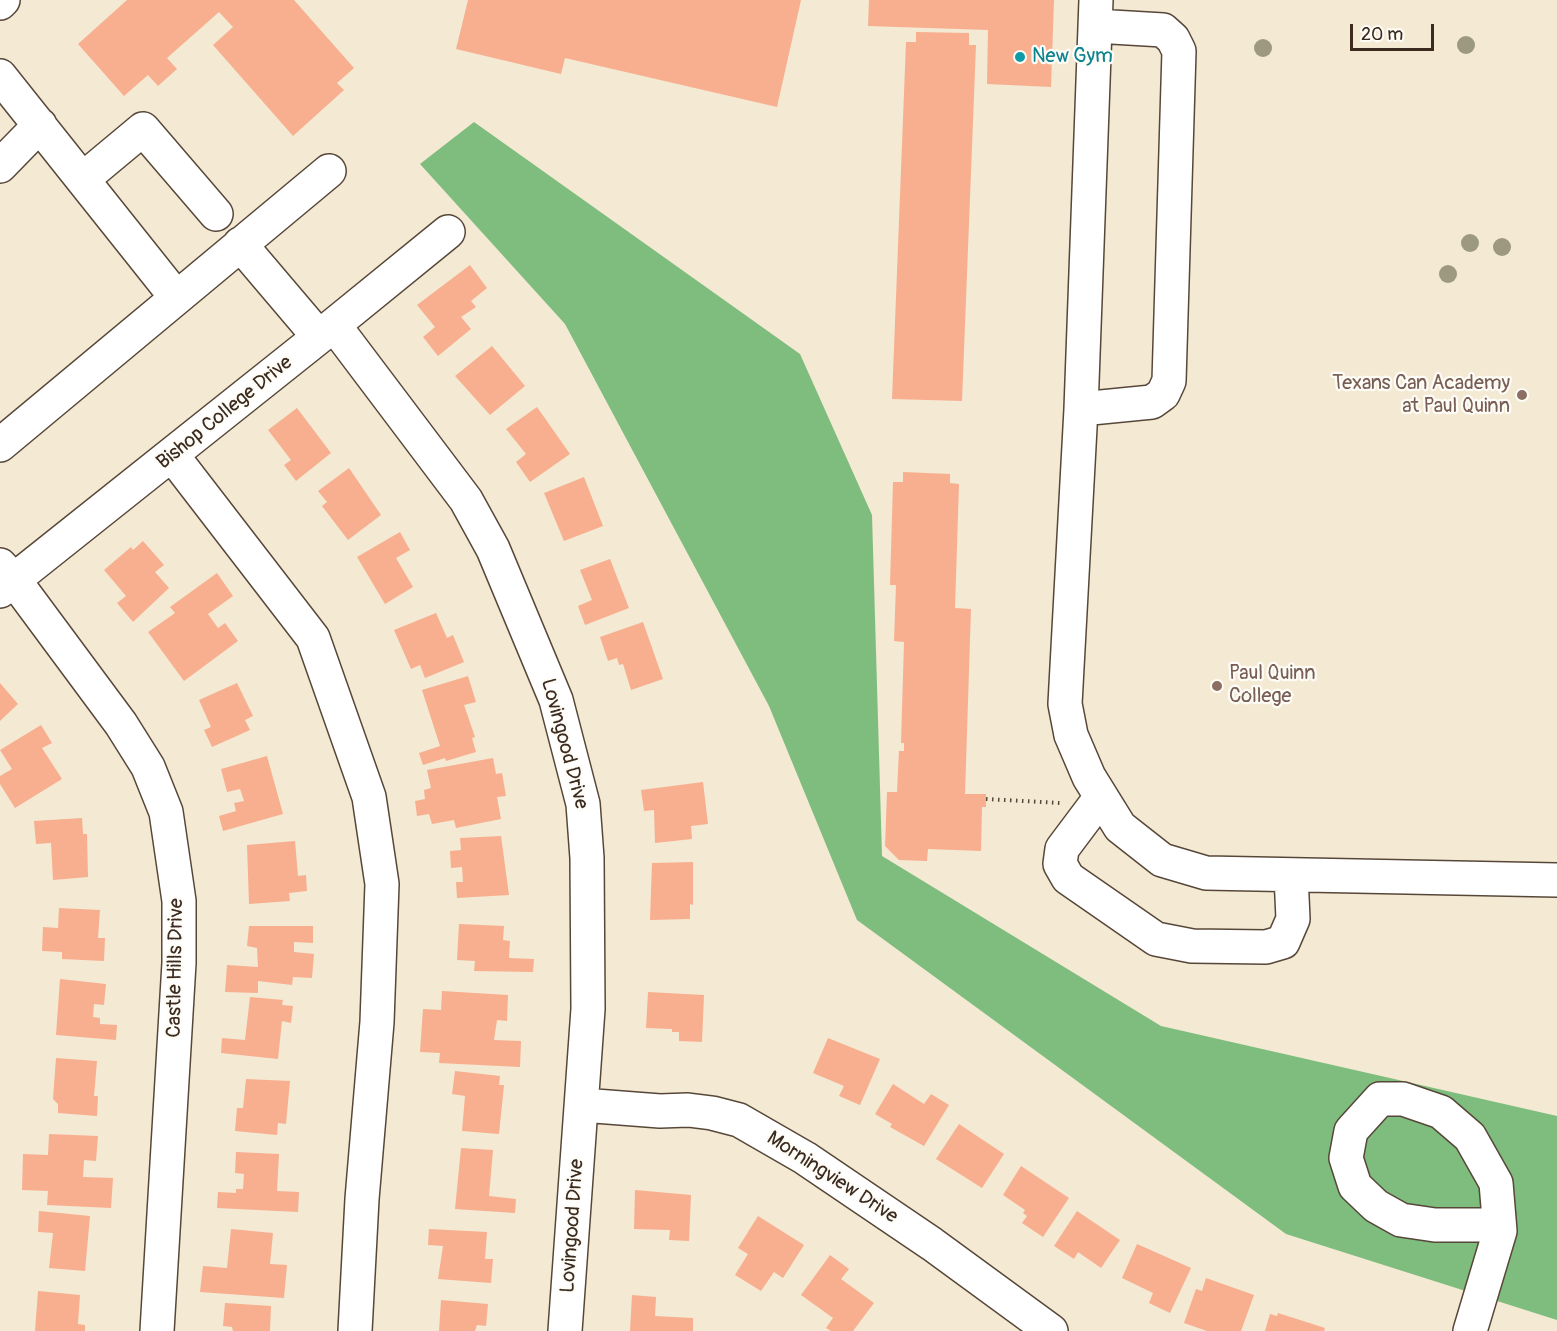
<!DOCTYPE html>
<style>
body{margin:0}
#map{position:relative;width:1557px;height:1331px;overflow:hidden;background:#f4e9d3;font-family:Pangolin,sans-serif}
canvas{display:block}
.scale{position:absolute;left:1350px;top:24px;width:84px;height:27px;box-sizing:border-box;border:3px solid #3b2a1e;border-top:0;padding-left:8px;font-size:18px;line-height:21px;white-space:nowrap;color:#3b2a1e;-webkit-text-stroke:4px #fdfcf7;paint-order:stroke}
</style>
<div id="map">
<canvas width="1557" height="1331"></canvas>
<div class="scale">20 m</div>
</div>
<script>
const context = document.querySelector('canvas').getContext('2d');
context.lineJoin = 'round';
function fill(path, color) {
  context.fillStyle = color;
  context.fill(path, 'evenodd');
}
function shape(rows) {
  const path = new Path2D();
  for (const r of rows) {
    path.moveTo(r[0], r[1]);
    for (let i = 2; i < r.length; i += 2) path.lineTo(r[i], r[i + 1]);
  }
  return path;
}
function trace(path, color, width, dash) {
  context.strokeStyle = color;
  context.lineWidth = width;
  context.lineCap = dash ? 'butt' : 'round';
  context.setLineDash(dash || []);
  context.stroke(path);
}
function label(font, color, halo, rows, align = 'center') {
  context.font = font + ' Pangolin,sans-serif';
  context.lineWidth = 4.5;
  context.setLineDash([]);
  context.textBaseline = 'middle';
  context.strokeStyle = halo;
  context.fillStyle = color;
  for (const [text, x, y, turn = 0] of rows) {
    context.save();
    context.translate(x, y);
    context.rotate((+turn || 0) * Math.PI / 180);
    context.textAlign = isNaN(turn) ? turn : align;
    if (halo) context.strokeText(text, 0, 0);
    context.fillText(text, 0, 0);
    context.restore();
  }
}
fill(shape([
 [474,122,800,354,872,515,882,856,1161,1026,1557,1116,1557,1320,1286,1234,857,920,769,706,565,324,420,164]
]), '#7ebd7e');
fill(shape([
 [127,0,294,0,354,68,337,83,344,90,293,136,213,45,233,27,219,12,167,58,177,69,158,86,148,75,124,96,78,44],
 [468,0,801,0,777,107,565,58,561,74,456,49],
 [869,0,1054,0,1051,87,987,84,988,30,868,26],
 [916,32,969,33,969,45,976,45,962,401,892,399,906,42,916,42],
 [470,265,487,288,471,301,476,307,461,317,471,329,438,356,423,337,435,327,417,305],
 [492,346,525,386,490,415,455,376],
 [537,407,570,454,530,482,516,462,526,454,506,429],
 [297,408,331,453,296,481,284,465,291,460,268,430],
 [349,468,381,515,348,540,322,506,327,502,318,491],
 [903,472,950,474,950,483,959,484,955,608,971,609,965,794,986,794,986,807,982,807,981,851,928,849,927,861,899,860,885,846,887,792,897,792,899,751,904,751,904,743,901,743,904,642,894,641,896,585,890,585,893,482,903,482],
 [584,477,603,526,564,541,544,493],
 [400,532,410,550,396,558,413,587,385,604,357,557],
 [143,541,164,565,155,572,169,588,133,622,117,603,126,596,104,570,131,547,133,550],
 [610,559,629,608,585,625,578,606,592,600,580,570],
 [217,573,233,596,208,614,218,628,225,623,238,641,184,681,148,632,175,613,170,607],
 [436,613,447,638,453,635,464,662,425,678,420,665,411,669,394,630],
 [643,622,663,679,631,690,623,664,619,665,617,658,608,661,600,637],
 [468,676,476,702,464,705,475,737,472,738,476,752,446,761,445,758,423,765,419,753,440,746,422,690],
 [0,683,18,704,0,721],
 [237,683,253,716,245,720,250,730,212,747,204,730,211,727,199,700],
 [41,725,52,743,42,748,62,779,15,808,0,784,0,776,12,769,0,750],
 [267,756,283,814,223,831,219,816,236,811,234,803,244,801,240,789,227,792,221,769],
 [493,758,496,774,502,773,506,796,497,797,501,819,456,828,454,820,432,824,429,814,417,816,415,801,425,799,424,790,431,788,427,770],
 [703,782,708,824,691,826,692,839,655,843,654,810,644,811,641,790],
 [82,818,83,834,87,834,88,877,53,880,51,843,36,844,34,821],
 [501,836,509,895,457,898,456,882,463,882,462,867,451,868,450,851,461,850,460,838],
 [295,841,298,876,306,875,307,891,289,893,290,901,249,904,247,845],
 [693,862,693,905,690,904,690,919,650,920,652,863],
 [59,908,100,910,98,938,105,938,104,961,62,959,62,952,42,951,43,927,58,928],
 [459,924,504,926,503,940,510,941,509,958,534,959,533,972,474,971,475,961,457,960],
 [249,926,313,926,313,943,294,942,294,952,314,954,312,978,293,977,292,985,258,981,258,993,225,992,227,965,258,967,257,948,247,946],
 [60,979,106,984,104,1005,94,1004,93,1017,100,1018,100,1024,117,1025,116,1040,56,1035],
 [442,991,508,995,507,1021,497,1020,494,1040,521,1041,520,1067,439,1063,440,1053,420,1052,423,1009,441,1010],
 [648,992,704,995,702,1042,679,1041,679,1032,672,1032,672,1029,646,1028],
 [250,997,283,1000,282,1005,293,1006,291,1023,282,1021,278,1059,221,1053,222,1038,245,1040],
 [828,1038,880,1059,860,1105,839,1096,844,1086,813,1073],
 [56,1058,97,1061,94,1096,98,1096,97,1116,58,1113,58,1104,53,1099],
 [455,1071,500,1076,499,1085,504,1085,499,1134,462,1131,465,1096,452,1094],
 [246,1079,290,1081,286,1124,278,1123,277,1135,235,1131,237,1108,243,1108],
 [893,1084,924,1104,931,1094,949,1105,924,1146,890,1127,892,1124,875,1114],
 [959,1124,1004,1154,982,1188,936,1159],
 [49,1134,98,1136,96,1161,84,1160,83,1177,113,1178,111,1208,47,1205,48,1191,22,1190,23,1154,48,1155],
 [461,1148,493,1150,489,1196,516,1199,515,1213,455,1209],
 [236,1152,279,1154,277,1191,299,1192,298,1212,217,1208,218,1192,236,1193,236,1189,243,1189,244,1174,235,1173],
 [1021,1166,1069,1198,1043,1237,1022,1223,1027,1216,1023,1213,1025,1210,1003,1195],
 [635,1190,691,1195,689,1241,669,1240,670,1230,634,1229],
 [39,1211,90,1216,85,1271,49,1268,53,1233,38,1232],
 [1077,1211,1120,1240,1101,1268,1078,1252,1074,1259,1054,1246],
 [758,1216,804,1245,783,1278,774,1272,761,1291,735,1275,748,1254,738,1248],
 [231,1229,273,1233,270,1264,287,1265,284,1298,200,1292,203,1266,227,1268],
 [429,1229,487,1232,485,1259,493,1259,491,1283,438,1279,443,1246,428,1245],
 [1137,1244,1191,1268,1170,1313,1149,1303,1153,1293,1122,1278],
 [830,1255,849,1269,841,1279,874,1303,853,1331,831,1331,826,1328,833,1318,801,1295],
 [1206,1278,1254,1295,1241,1331,1207,1331,1184,1323,1196,1289,1202,1291],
 [38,1291,80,1295,78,1324,85,1325,85,1331,35,1331],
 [632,1295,656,1297,655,1316,693,1318,693,1331,630,1331],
 [441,1300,488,1304,486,1326,477,1325,475,1331,439,1331],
 [225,1303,271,1306,270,1331,233,1331,232,1327,223,1326],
 [1278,1313,1325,1328,1324,1331,1265,1331,1270,1314,1277,1316]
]), '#f7af90');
const minor = shape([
 [1096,0,1081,409,1065,704,1071,735,1089,777,1120,827,1162,860,1206,873,1557,880],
 [0,3,3,0],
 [0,76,176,297],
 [0,166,40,125],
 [83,179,143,129,216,214],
 [240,244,319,337],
 [334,325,466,500,493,549,556,700,583,804,587,858,588,1009,565,1331],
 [1081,409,1152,402,1163,394,1169,381,1179,51,1173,39,1163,30,1095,26],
 [0,445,329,171],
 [172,455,313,638,369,797,382,884,377,1022,362,1199,355,1331],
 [0,565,15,581,121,724,148,767,166,812,179,901,179,963,157,1331],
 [0,591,319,337,448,232],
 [1101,797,1062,849,1060,864,1068,878,1156,939,1192,946,1266,947,1283,942,1293,919,1291,875],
 [582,1105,660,1111,688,1110,712,1113,739,1120,805,1158,932,1244,1051,1331],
 [1470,1331,1500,1231,1496,1183,1470,1137,1441,1112,1403,1099,1380,1099,1351,1131,1346,1158,1355,1186,1376,1206,1401,1220,1435,1225,1499,1225]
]);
trace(minor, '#574739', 36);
trace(shape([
 [986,799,1060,803]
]), '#574739', 4, [1.5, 4.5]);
trace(minor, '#fff', 33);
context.fillStyle = '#9c9980';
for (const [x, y] of [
 [1466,45],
 [1263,48],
 [1470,243],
 [1502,247],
 [1448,274]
]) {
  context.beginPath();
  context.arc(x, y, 9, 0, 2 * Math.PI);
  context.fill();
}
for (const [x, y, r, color] of [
 [1020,57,6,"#0f9aa8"],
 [1522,395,6,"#8d6e63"],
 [1217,686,6,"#8d6e63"]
]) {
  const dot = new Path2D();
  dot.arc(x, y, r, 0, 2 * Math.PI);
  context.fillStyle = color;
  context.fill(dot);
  trace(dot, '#fdfcf7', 2);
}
label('20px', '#0d838f', '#fdfcf7', [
 ["New Gym",1032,57]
], 'left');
label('20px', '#785e54', '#fdfcf7', [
 ["Texans Can Academy",1510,384],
 ["at Paul Quinn",1510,407],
 ["Paul Quinn",1229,674,"left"],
 ["College",1229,697,"left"]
], 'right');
label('20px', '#3b2a1e', '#fdfcf7', [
 ["Bishop College Drive",225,413,-39],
 ["Lovingood Drive",564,744,75],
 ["Castle Hills Drive",176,968,-89],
 ["Morningview Drive",832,1178,33],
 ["Lovingood Drive",573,1226,-86]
]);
</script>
